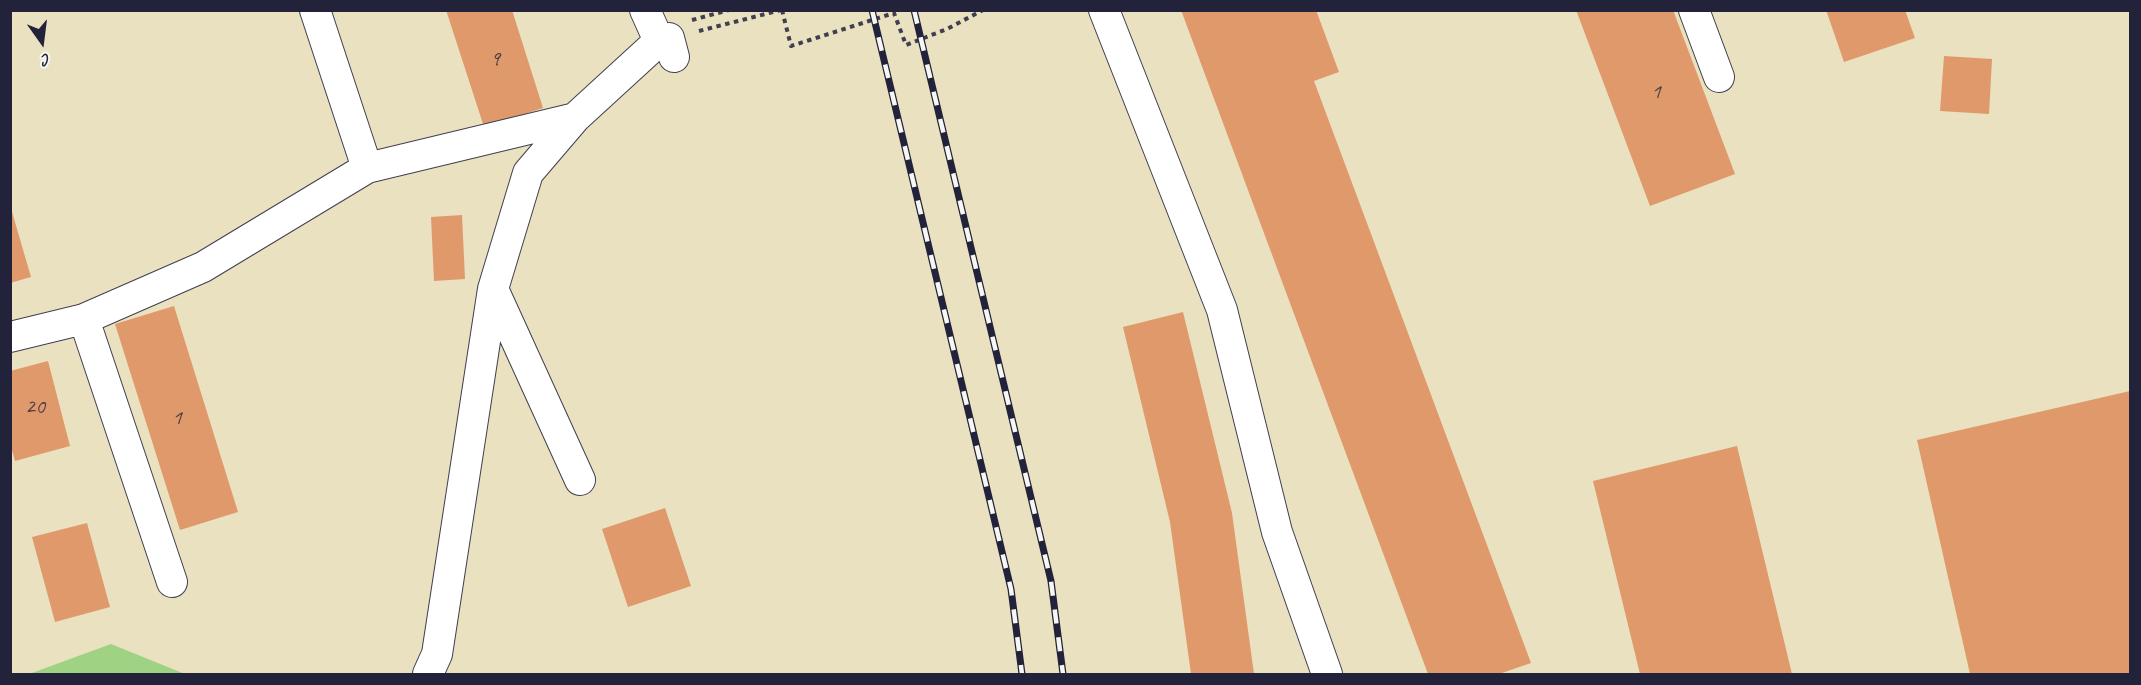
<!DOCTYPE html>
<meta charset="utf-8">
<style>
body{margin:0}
#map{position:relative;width:2141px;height:685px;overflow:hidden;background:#eae1c0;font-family:Caveat,sans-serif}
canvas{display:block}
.frame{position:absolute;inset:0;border:12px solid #22223b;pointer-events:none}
.north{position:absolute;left:12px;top:12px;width:60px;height:60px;-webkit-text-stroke:4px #f6f6f2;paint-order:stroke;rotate:166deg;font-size:16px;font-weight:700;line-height:24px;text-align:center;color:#22223b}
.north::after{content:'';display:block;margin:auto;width:21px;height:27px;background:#22223b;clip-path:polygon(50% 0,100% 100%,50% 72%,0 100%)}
</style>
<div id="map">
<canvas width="2141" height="685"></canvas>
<div class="frame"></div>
<div class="north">С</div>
</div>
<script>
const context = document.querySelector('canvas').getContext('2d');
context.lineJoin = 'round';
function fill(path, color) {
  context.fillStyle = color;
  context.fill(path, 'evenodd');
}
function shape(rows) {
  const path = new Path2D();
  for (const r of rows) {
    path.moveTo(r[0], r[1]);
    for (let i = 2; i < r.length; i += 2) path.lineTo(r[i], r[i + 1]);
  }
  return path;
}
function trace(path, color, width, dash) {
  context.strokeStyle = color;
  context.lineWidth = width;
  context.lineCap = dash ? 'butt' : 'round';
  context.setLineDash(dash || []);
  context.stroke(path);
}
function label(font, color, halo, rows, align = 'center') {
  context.font = font + ' Caveat,sans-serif';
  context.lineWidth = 6;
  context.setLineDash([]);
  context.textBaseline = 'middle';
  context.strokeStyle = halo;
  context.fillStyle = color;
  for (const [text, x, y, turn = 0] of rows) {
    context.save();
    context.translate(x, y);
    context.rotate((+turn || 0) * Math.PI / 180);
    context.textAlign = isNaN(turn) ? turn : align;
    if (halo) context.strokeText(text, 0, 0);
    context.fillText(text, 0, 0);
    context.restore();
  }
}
fill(shape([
 [111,644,185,674,29,674]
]), '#9fd383');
fill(shape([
 [446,10,512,10,543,108,484,127],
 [1181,10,1316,10,1339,72,1314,81,1531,663,1499,674,1428,674],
 [1576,10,1673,10,1735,174,1650,206],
 [1826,10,1905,10,1915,38,1844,62],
 [1944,56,1992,59,1989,114,1940,111],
 [10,205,31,277,10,283],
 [462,215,465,279,434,281,431,217],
 [174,306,238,512,180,530,115,324],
 [1183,312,1232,513,1254,674,1191,674,1170,522,1123,327],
 [48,361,70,446,15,461,10,443,10,371],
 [2130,391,2130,674,1970,674,1917,440],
 [1737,446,1792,674,1640,674,1593,481],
 [665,508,691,586,628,607,602,529],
 [87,523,110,607,55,622,32,537]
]), '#df996b');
const minor = shape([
 [315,10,367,168,575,118,659,41,669,38,674,57],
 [645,10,659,41],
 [1104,10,1222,310,1277,532,1327,674],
 [1694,10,1719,77],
 [493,289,580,480],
 [84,319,172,582],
 [10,337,84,319,203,267,367,168],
 [428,674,437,654,493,289,528,173,575,118]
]);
trace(minor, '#403f4f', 32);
trace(shape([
 [782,10,791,46,894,13,906,45,947,29,983,10],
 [692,20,729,10],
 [699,31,781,10]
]), '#403f4f', 4, [4.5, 4.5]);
trace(minor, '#fff', 30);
const rail = shape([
 [872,10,1011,589,1022,674],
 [914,10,1051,581,1063,674]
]);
trace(rail, '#22223b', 7);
trace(rail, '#f6f6f2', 4.5, [14]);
label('22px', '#514047', null, [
 ["9",495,59],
 ["1",1656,92],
 ["20",35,407],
 ["1",177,418]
]);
</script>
